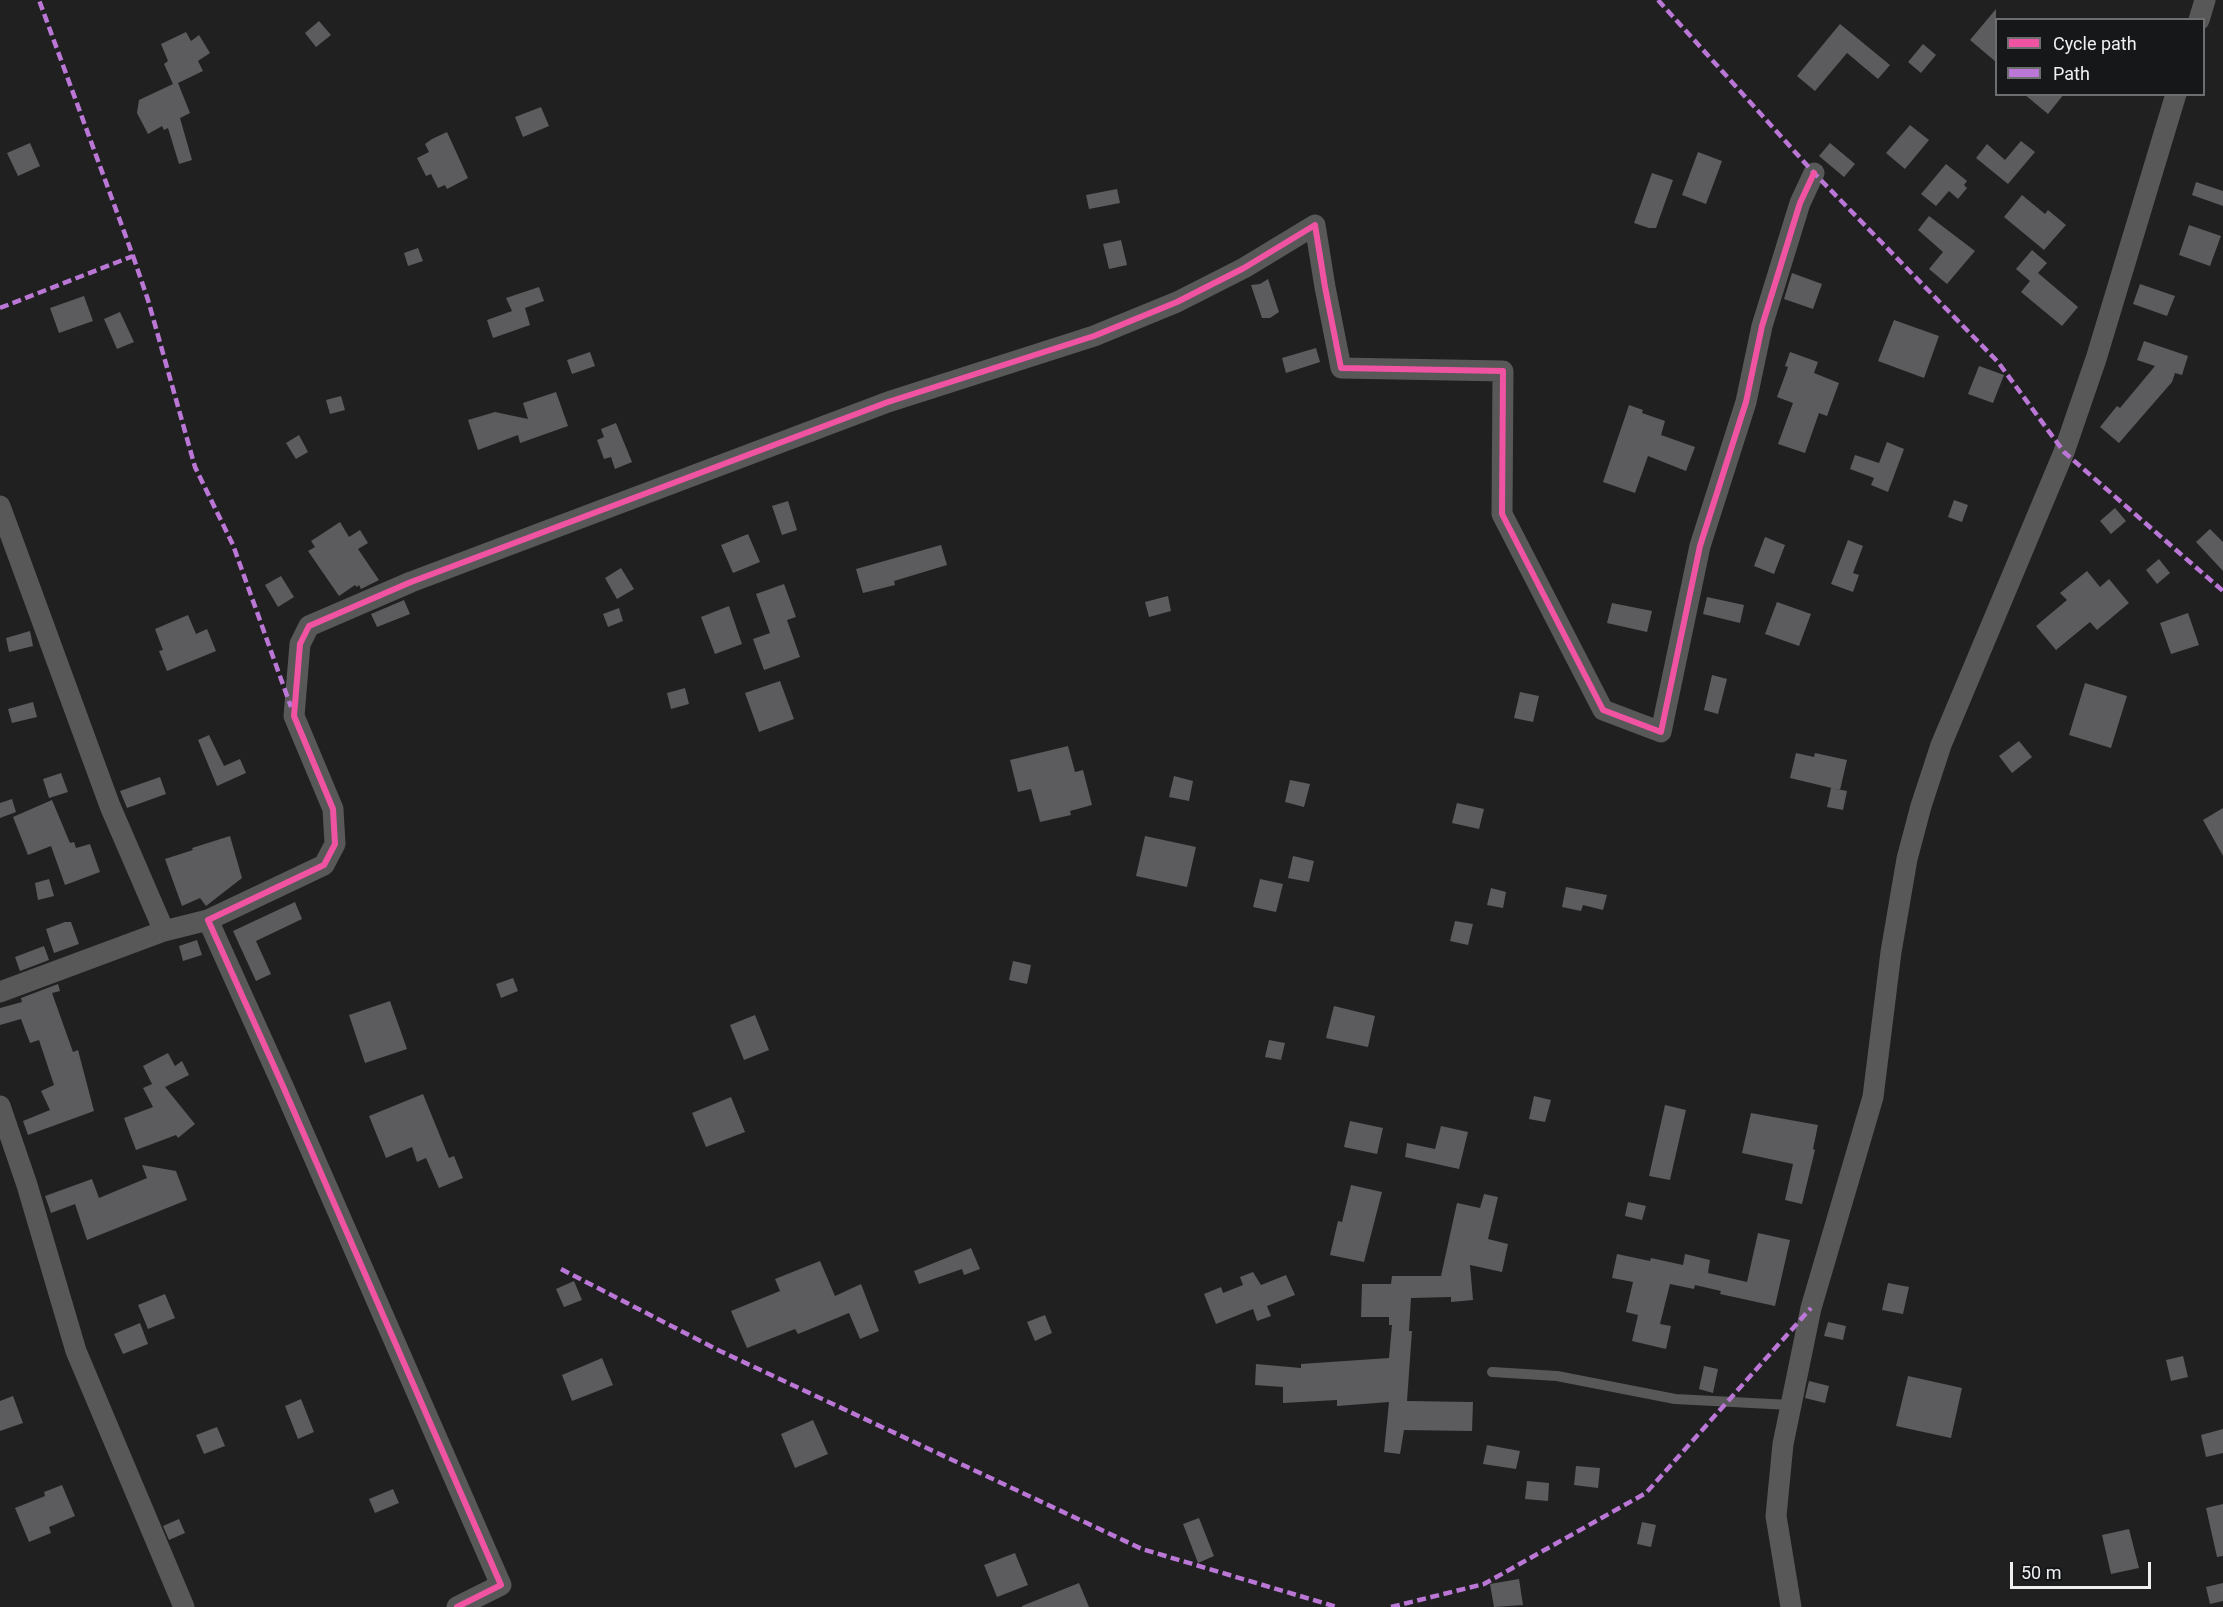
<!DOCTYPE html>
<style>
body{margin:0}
#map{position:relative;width:2223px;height:1607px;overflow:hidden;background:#202021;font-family:Roboto,sans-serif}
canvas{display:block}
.legend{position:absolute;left:1995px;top:18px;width:210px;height:78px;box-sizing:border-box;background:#151719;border:2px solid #6c6e6f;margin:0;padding:8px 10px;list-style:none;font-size:18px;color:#eff0f1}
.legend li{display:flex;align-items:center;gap:12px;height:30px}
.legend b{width:30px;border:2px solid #6c6e6f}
.scale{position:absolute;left:2010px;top:1562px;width:141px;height:27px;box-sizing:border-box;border:3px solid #eff0f1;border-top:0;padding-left:8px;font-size:18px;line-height:21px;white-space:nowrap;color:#eff0f1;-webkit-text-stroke:4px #151719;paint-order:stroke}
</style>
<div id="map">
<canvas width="2223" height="1607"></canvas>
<ul class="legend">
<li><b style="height:8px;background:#f153a3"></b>Cycle path</li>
<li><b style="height:8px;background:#ba77d6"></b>Path</li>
</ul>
<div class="scale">50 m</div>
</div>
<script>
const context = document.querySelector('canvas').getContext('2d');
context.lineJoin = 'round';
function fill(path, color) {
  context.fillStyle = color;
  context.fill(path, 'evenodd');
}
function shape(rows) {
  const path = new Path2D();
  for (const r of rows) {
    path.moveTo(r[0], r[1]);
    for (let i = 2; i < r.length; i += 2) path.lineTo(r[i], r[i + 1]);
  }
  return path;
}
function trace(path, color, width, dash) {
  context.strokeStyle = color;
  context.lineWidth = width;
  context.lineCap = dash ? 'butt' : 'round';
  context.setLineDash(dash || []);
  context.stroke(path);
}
fill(shape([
 [1996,9,1996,62,1970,40],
 [319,21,331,35,316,47,305,33],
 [1840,24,1890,65,1878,79,1847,53,1815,91,1797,76],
 [186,32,191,41,199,35,210,53,198,61,203,71,178,83,190,113,180,118,192,160,179,164,168,128,164,130,162,126,148,134,137,113,139,100,173,84,164,64,168,61,161,44],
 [1923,44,1936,55,1921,73,1908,62],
 [2024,94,2064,94,2048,114],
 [541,107,549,126,523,137,515,117],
 [1910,125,1929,140,1905,169,1886,153],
 [447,132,468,178,447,189,445,185,438,188,431,174,426,176,417,158,429,152,425,144,432,139],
 [2021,141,2035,152,2008,184,1976,158,1987,144,2005,160],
 [30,143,40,166,18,176,7,153],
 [1830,143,1855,164,1844,177,1819,156],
 [1698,152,1722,161,1706,204,1682,195],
 [1946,164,1967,181,1964,185,1967,188,1958,199,1949,191,1936,206,1921,194],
 [1652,173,1673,180,1656,228,1649,228,1634,223],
 [2196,182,2223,191,2223,206,2192,195],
 [1117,189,1120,203,1089,209,1086,195],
 [2022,195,2045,214,2048,210,2066,225,2044,250,2004,217],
 [1929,216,1975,251,1947,284,1929,269,1943,252,1918,230],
 [2189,225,2221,236,2210,266,2179,255],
 [1121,240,1127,265,1109,269,1103,244],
 [418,248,423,261,408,266,404,253],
 [2032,250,2047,263,2038,273,2078,307,2062,326,2021,292,2030,281,2016,269],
 [1792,273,1822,284,1813,309,1784,299],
 [1268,279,1279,312,1270,318,1262,318,1251,285,1260,284],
 [2140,284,2175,296,2167,316,2133,304],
 [539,287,544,301,525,308,530,325,493,338,487,320,512,311,506,298],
 [84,296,93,321,59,333,50,308],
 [120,312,134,342,117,349,104,319],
 [1894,320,1939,336,1924,378,1878,361],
 [2144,341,2188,356,2182,375,2175,373,2172,382,2119,443,2100,427,2117,406,2120,408,2155,366,2137,360],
 [1316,348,1320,362,1286,373,1282,358],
 [590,352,595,366,572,374,567,360],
 [1790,352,1818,362,1814,373,1839,383,1827,416,1819,413,1805,453,1778,444,1793,403,1777,397,1788,367,1785,366],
 [1979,366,2004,375,1993,403,1968,394],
 [556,392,568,426,520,443,518,435,478,450,468,420,495,412,528,419,523,403],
 [341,396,345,410,330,414,326,400],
 [1629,405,1643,410,1642,413,1665,421,1661,435,1695,447,1686,471,1648,456,1635,493,1603,482],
 [616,423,632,462,615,469,611,457,604,459,597,440,604,437,601,429],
 [299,435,308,452,296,459,286,443],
 [1887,442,1904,449,1888,492,1871,485,1874,478,1850,469,1855,455,1879,463],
 [1954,500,1968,505,1962,522,1948,517],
 [788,501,797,530,782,535,772,506],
 [2115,508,2126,521,2111,534,2100,521],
 [340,522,349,537,360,530,368,543,358,549,379,580,361,589,359,585,357,587,355,585,339,596,308,551,315,547,311,541],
 [2210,529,2223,542,2223,571,2196,542],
 [748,534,760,562,733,573,721,545],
 [1765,537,1785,545,1774,574,1754,566],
 [1848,540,1863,546,1853,573,1859,575,1853,592,1831,584],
 [941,545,947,565,894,581,895,585,863,593,856,569],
 [2159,559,2170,573,2157,584,2146,570],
 [621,568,634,589,617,599,605,578],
 [2087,571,2100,587,2109,579,2129,603,2097,630,2090,622,2056,650,2036,626,2067,600,2060,593],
 [281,576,294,597,278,607,265,585],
 [784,584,796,617,787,620,800,657,764,670,753,639,770,633,756,594],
 [1168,596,1171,611,1149,617,1145,602],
 [1707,597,1744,605,1740,623,1703,614],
 [404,600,410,614,377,627,371,614],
 [1777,602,1811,614,1799,646,1765,634],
 [1612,603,1652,611,1647,632,1607,623],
 [729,606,742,644,715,654,701,617],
 [619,608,623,621,608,627,603,614],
 [2188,613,2199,645,2171,654,2160,623],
 [188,615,196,634,207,629,216,651,167,671,159,651,163,650,155,629],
 [30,631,33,646,9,652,6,638],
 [1712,675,1727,679,1718,714,1704,710],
 [780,681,794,719,759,732,745,693],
 [2085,683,2127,696,2111,748,2069,735],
 [685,688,689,704,671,709,667,693],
 [1520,692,1539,696,1533,722,1514,718],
 [33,702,37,717,12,723,8,709],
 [209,735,224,766,240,759,246,773,217,786,198,740],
 [2019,741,2032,757,2012,773,1999,756],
 [1068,746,1075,772,1083,770,1092,805,1070,811,1071,815,1040,822,1031,789,1018,792,1010,760],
 [1796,753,1814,757,1815,753,1847,760,1840,790,1790,778],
 [61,773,68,792,49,798,43,779],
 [1174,776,1193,781,1189,801,1169,797],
 [160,777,166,794,127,808,120,791],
 [1290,780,1310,784,1304,807,1285,802],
 [1831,788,1847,791,1843,810,1827,807],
 [12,799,16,812,0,818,0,803],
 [52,800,70,843,74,842,76,848,90,844,100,872,65,885,51,846,28,855,13,817],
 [1457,803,1484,809,1479,829,1452,823],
 [2223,808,2223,856,2203,820],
 [230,836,242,878,206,906,200,898,182,906,165,859,193,850,192,848],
 [1145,836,1196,847,1187,887,1136,876],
 [1293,856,1314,861,1309,882,1288,878],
 [49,879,54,896,38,900,35,883],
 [1260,879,1283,884,1276,912,1253,907],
 [1566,887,1607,895,1603,910,1583,905,1581,911,1562,907],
 [1491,888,1506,892,1503,908,1487,905],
 [295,902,302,919,256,941,271,974,256,981,233,931],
 [1455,921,1473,924,1468,945,1450,941],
 [65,922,71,922,79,944,54,953,46,929],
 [197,940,202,955,183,961,179,946],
 [44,946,49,960,20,971,15,957],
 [1013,961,1031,965,1027,984,1009,980],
 [513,978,518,991,501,998,496,984],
 [58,984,60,991,52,993,73,1052,78,1050,94,1111,28,1135,23,1121,50,1110,41,1091,54,1085,39,1040,30,1043,21,1019,0,1025,0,1008,22,1002,21,998],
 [390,1001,407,1049,365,1063,349,1015],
 [1334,1006,1375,1016,1368,1047,1326,1038],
 [755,1015,769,1050,744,1060,730,1025],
 [1269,1040,1285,1043,1281,1060,1265,1057],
 [168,1053,175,1066,182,1061,189,1075,165,1087,195,1124,178,1138,176,1135,136,1150,124,1118,153,1107,143,1088,152,1084,143,1066],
 [423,1094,449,1158,454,1156,463,1178,439,1188,426,1158,417,1162,412,1147,386,1158,369,1116],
 [1534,1096,1551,1100,1545,1122,1529,1119],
 [731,1097,745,1132,706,1147,692,1113],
 [1665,1105,1686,1110,1670,1180,1649,1176],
 [1751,1113,1818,1125,1813,1149,1815,1150,1802,1204,1785,1200,1793,1164,1742,1153],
 [1350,1121,1383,1128,1377,1154,1344,1147],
 [1441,1126,1468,1132,1459,1169,1405,1157,1407,1143,1435,1149],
 [142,1165,176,1171,187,1200,87,1240,75,1204,51,1213,45,1196,92,1179,99,1198,147,1178],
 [1351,1185,1382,1192,1364,1262,1330,1255,1338,1221,1342,1222],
 [1484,1194,1498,1197,1488,1239,1508,1244,1502,1272,1470,1265,1473,1300,1451,1302,1451,1297,1411,1298,1409,1331,1412,1331,1407,1401,1473,1402,1472,1431,1404,1430,1400,1454,1384,1452,1389,1402,1337,1406,1337,1400,1283,1403,1283,1387,1255,1385,1256,1364,1301,1368,1301,1364,1389,1358,1392,1325,1389,1325,1389,1317,1361,1317,1362,1284,1391,1284,1392,1276,1441,1276,1457,1203,1480,1208],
 [1628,1202,1646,1206,1642,1220,1625,1216],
 [1758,1233,1790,1240,1775,1306,1720,1294,1721,1291,1695,1285,1694,1289,1670,1284,1660,1324,1671,1326,1666,1349,1632,1341,1638,1315,1626,1312,1633,1282,1612,1278,1617,1254,1650,1261,1651,1258,1683,1265,1685,1254,1710,1260,1708,1273,1747,1282],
 [971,1248,980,1269,964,1275,962,1269,919,1284,914,1271],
 [820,1261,835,1296,861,1284,879,1331,860,1339,849,1313,798,1334,795,1329,747,1348,731,1311,780,1291,775,1279],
 [1253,1272,1261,1285,1286,1275,1295,1295,1267,1306,1271,1316,1257,1321,1253,1309,1216,1324,1204,1294,1221,1287,1223,1293,1243,1285,1240,1277],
 [574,1281,582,1300,564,1307,556,1289],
 [1888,1283,1909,1287,1903,1314,1882,1310],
 [165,1294,175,1318,148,1329,138,1305],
 [1045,1315,1052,1333,1035,1341,1027,1322],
 [1828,1322,1846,1326,1843,1340,1824,1336],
 [140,1323,148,1344,123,1354,114,1334],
 [2183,1356,2188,1377,2171,1381,2166,1360],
 [602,1358,613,1385,572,1401,562,1375],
 [1704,1366,1718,1369,1713,1393,1699,1389],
 [1908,1376,1962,1388,1951,1438,1896,1426],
 [1809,1381,1829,1386,1825,1403,1805,1398],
 [13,1396,23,1423,0,1431,0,1401],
 [301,1399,314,1432,298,1439,285,1406],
 [813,1420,828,1454,795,1468,781,1434],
 [217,1427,225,1446,204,1454,196,1435],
 [2223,1429,2223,1453,2206,1457,2201,1435],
 [1487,1445,1520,1451,1516,1469,1483,1464],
 [1576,1466,1600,1468,1598,1488,1574,1485],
 [1527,1481,1549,1483,1548,1501,1525,1499],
 [62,1485,75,1516,49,1527,51,1533,29,1542,15,1508,45,1496,44,1492],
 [393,1489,399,1503,375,1513,369,1499],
 [2223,1504,2223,1556,2217,1557,2206,1508],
 [1199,1518,1214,1556,1198,1563,1183,1524],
 [179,1519,185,1533,169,1540,163,1526],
 [1642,1522,1656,1525,1651,1547,1637,1544],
 [2129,1529,2139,1568,2111,1574,2102,1535],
 [1015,1553,1028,1585,997,1597,984,1565],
 [1519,1579,1523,1605,1494,1607,1490,1584],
 [1079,1583,1089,1607,1022,1607,1022,1606],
 [2223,1583,2223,1601,2210,1604,2206,1587]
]), '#5c5c5e');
trace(shape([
 [1492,1372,1557,1376,1675,1399,1790,1405]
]), '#585858', 10);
trace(shape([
 [2199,20,2205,0],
 [0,506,110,806,164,931],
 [0,992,164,931,208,920],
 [0,1106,27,1185,76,1351,184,1607],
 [457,1607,501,1585,282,1084,208,920,324,865,335,844,333,809,294,716,300,644,309,626,411,582,888,402,1094,336,1177,302,1244,268,1315,225,1325,287,1341,368,1503,371,1502,514,1603,710,1661,732,1700,546,1746,402,1762,326,1800,203,1814,173],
 [1791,1607,1776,1516,1783,1444,1811,1308,1873,1097,1891,952,1907,859,1921,806,1941,745,2064,452,2096,359,2176,94]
]), '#585858', 21);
trace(shape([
 [1658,0,1814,173,1998,362,2064,452,2223,591],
 [133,256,148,300,195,467,233,545,291,707],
 [0,308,133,256,39,0],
 [561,1269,720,1351,1142,1549,1337,1607],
 [1391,1607,1484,1584,1646,1493,1811,1308]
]), '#ba77d6', 4.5, [9, 4.5]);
trace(shape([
 [457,1607,501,1585,282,1084,208,920,324,865,335,844,333,809,294,716,300,644,309,626,411,582,888,402,1094,336,1177,302,1244,268,1315,225,1325,287,1341,368,1503,371,1502,514,1603,710,1661,732,1700,546,1746,402,1762,326,1800,203,1814,173]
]), '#f153a3', 6);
</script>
